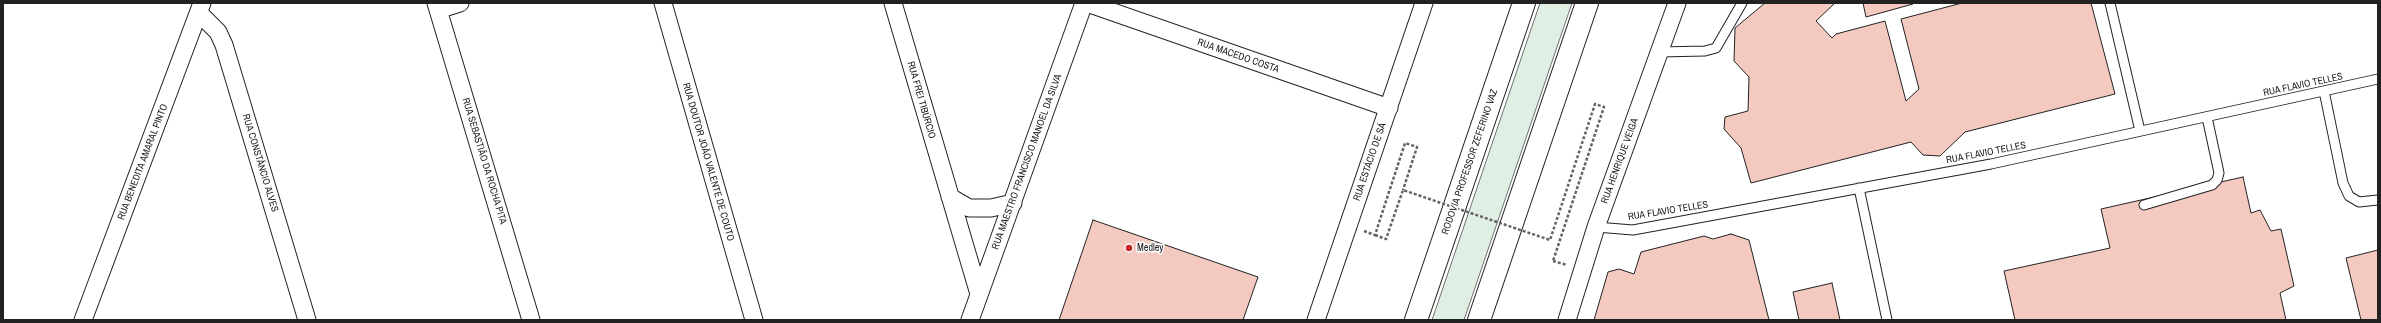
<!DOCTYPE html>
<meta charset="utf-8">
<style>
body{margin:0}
#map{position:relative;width:2381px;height:323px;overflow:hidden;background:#fff;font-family:"Archivo Narrow",sans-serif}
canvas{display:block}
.frame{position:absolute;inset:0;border:4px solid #222;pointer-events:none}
</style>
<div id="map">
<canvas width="2381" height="323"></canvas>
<div class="frame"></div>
</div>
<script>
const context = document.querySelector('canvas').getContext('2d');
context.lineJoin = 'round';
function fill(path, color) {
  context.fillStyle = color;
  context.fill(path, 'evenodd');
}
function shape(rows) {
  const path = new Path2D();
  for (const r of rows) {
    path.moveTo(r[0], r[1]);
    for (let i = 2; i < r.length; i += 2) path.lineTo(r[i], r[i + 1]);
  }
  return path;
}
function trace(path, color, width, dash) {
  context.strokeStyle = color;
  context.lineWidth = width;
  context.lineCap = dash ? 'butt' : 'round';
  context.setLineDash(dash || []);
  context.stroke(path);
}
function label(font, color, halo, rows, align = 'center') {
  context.font = font + ' "Archivo Narrow",sans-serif';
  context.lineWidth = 3;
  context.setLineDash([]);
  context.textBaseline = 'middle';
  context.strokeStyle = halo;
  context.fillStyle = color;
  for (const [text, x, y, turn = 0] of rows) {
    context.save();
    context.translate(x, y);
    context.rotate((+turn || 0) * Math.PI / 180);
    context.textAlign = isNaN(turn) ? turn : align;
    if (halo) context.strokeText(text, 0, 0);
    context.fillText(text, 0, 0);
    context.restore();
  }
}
const green = shape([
 [1540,3,1572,3,1464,320,1432,320,1540,3]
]);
fill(green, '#e0efe3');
trace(green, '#6f6f6f', 1);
const building = shape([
 [1765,3,1835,3,1816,21,1832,38,1836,34,1885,21,1906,101,1919,89,1901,19,1962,3,2091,3,2115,94,1965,132,1940,156,1923,155,1911,142,1751,183,1741,148,1724,129,1725,117,1748,111,1749,77,1734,61,1735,28,1765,3],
 [1863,3,1913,3,1913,4,1866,17,1863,3],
 [2243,177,2251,213,2260,210,2271,231,2281,229,2294,286,2280,293,2286,320,2015,320,2004,271,2110,248,2101,209,2243,177],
 [1093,220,1258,277,1243,320,1059,320,1093,220],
 [1731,234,1749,240,1769,320,1594,320,1608,272,1619,269,1634,274,1641,252,1704,236,1713,239,1731,234],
 [2378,250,2378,320,2361,320,2346,258,2378,250],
 [1832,283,1840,320,1799,320,1793,292,1832,283]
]);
fill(building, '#f3c9c0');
trace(building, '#222', 1);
const lane = shape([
 [2110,3,2140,131],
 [1659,52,1705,51,1716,48,1742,3],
 [2324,91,2343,183,2349,196,2359,202,2378,200],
 [1859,188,1887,320],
 [2144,205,2212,185,2217,180,2219,173,2207,117],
 [1596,227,1633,230,1991,164,2378,79]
]);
const street = shape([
 [436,3,531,320],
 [663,3,754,320],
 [893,3,979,294],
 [1087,3,1389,108],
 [438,10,460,3],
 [199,13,218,32,224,45,307,320],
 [950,197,969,208,991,208,1013,203],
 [83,320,202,3],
 [970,320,1084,3],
 [1316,320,1424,3],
 [1567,320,1596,227,1677,3]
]);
const highway = shape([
 [1416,320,1524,3],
 [1479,320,1587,3]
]);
trace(lane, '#222', 11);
trace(street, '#222', 19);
trace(highway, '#222', 24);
trace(shape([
 [1364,231,1375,235,1405,143,1417,147,1403,190],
 [1553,261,1567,265]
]), '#646464', 2.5, [3, 2]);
trace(lane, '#fff', 9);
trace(street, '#fff', 17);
trace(highway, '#fff', 22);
trace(shape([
 [1375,235,1386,239,1403,190,1550,240,1595,104,1604,107,1553,261]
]), '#646464', 2.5, [3, 2]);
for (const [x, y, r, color] of [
 [1129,248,4,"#c62828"]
]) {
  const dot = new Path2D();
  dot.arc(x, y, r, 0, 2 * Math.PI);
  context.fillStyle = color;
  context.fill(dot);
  trace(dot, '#fff', 1.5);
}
label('10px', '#222', '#fff', [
 ["RUA MACEDO COSTA",1238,56,19],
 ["RUA FLAVIO TELLES",2303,85,-12],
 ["RUA FREI TIBÚRCIO",921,100,74],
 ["RUA FLAVIO TELLES",1986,153,-11],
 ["RUA SEBASTIÃO DA ROCHA PITA",484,161,73],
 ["RUA HENRIQUE VEIGA",1620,161,-70],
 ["RUA BENEDITA AMARAL PINTO",143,162,-69],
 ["RUA DOUTOR JOÃO VALENTE DE COUTO",708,162,74],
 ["RUA MAESTRO FRANCISCO MANOEL DA SILVA",1027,162,-70],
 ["RUA ESTÁCIO DE SÁ",1370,162,-71],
 ["RODOVIA PROFESSOR ZEFERINO VAZ",1470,162,-71],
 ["RUA CONSTÂNCIO ALVES",260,163,73],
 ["RUA FLAVIO TELLES",1668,211,-9]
]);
label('10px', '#222', '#fff', [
 ["Medley",1137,248]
], 'left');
</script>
